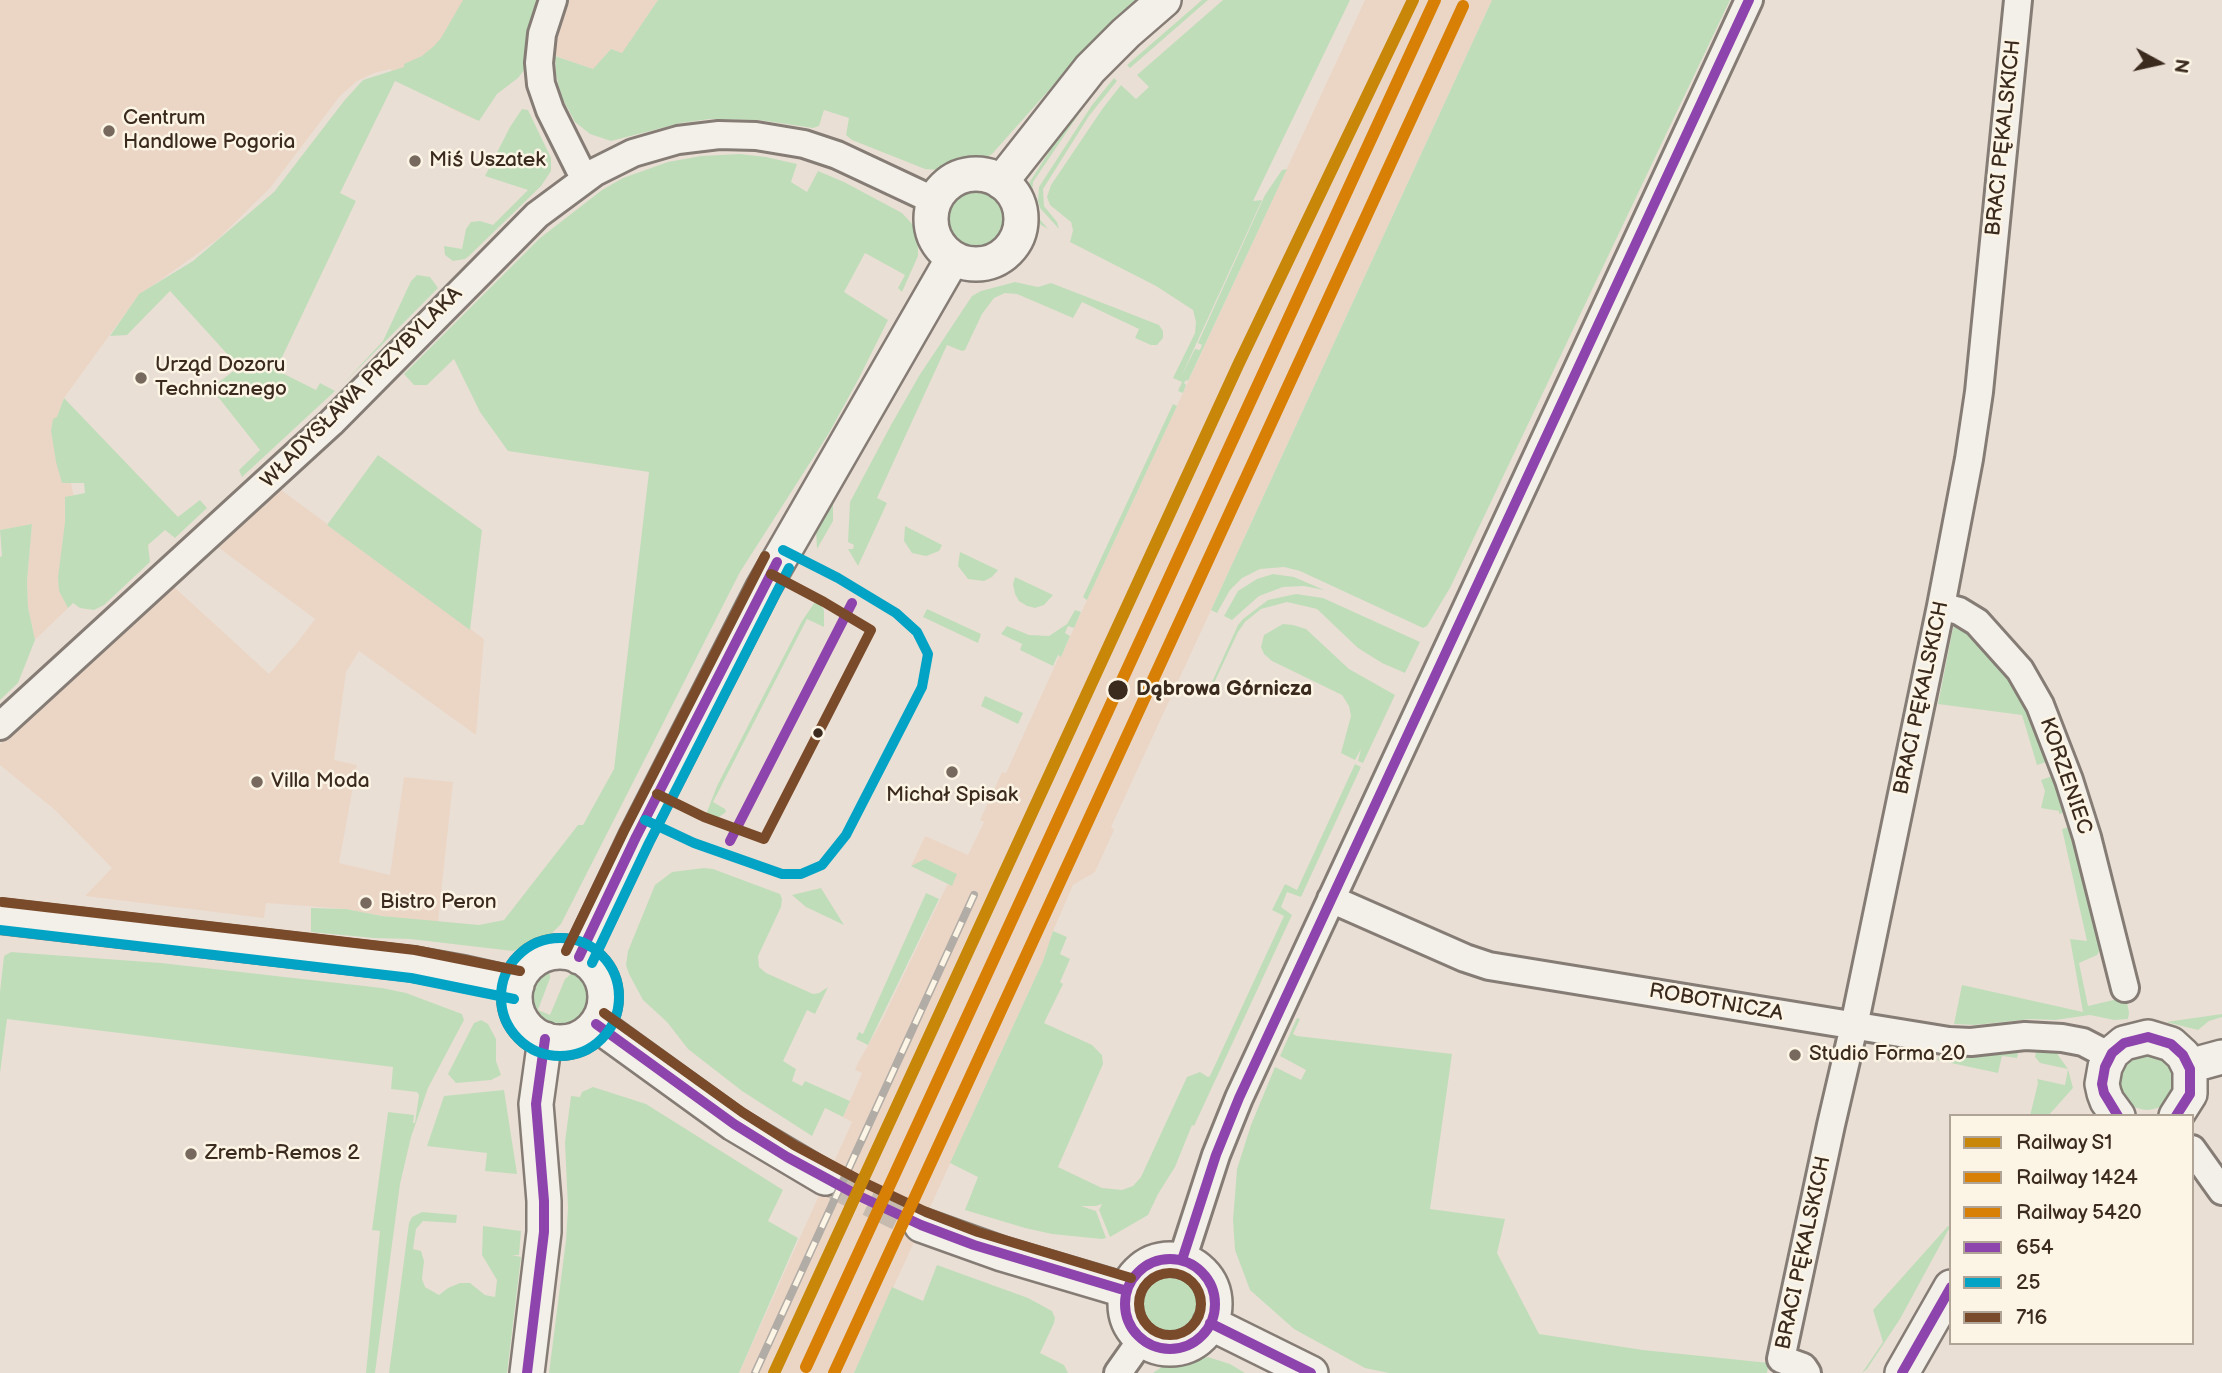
<!DOCTYPE html>
<meta charset="utf-8">
<style>
body{margin:0}
#map{position:relative;width:2222px;height:1373px;overflow:hidden;background:#eadfd5;font-family:"Balsamiq Sans",sans-serif}
canvas{display:block}
.legend{position:absolute;left:1949px;top:1114px;width:245px;height:231px;box-sizing:border-box;background:#fcf5e5;border:2px solid #afa495;margin:0;padding:9px 12px;list-style:none;font-size:21px;color:#3b2a1e}
.legend li{display:flex;align-items:center;gap:14px;height:35px}
.legend b{width:35px;border:2px solid #afa495}
.north{position:absolute;left:2124px;top:28px;width:70px;height:70px;-webkit-text-stroke:5px #fcf5e5;paint-order:stroke;rotate:98deg;font-size:19px;font-weight:700;line-height:28px;text-align:center;color:#3b2a1e}
.north::after{content:'';display:block;margin:auto;width:24px;height:32px;background:#3b2a1e;clip-path:polygon(50% 0,100% 100%,50% 72%,0 100%)}
</style>
<div id="map">
<canvas width="2222" height="1373"></canvas>
<ul class="legend">
<li><b style="height:9px;background:#c88708"></b>Railway S1</li>
<li><b style="height:9px;background:#d88006"></b>Railway 1424</li>
<li><b style="height:9px;background:#d88006"></b>Railway 5420</li>
<li><b style="height:9px;background:#8e44ad"></b>654</li>
<li><b style="height:9px;background:#03a3c5"></b>25</li>
<li><b style="height:9px;background:#7a4b2a"></b>716</li>
</ul>
<div class="north">N</div>
</div>
<script>
const context = document.querySelector('canvas').getContext('2d');
context.lineJoin = 'round';
function fill(path, color) {
  context.fillStyle = color;
  context.fill(path, 'evenodd');
}
function shape(rows) {
  const path = new Path2D();
  for (const r of rows) {
    if (r.length === 3) {
      path.moveTo(r[0] + r[2], r[1]);
      path.arc(r[0], r[1], r[2], 0, 2 * Math.PI);
      continue;
    }
    path.moveTo(r[0], r[1]);
    for (let i = 2; i < r.length; i += 2) path.lineTo(r[i], r[i + 1]);
  }
  return path;
}
function trace(path, color, width, dash) {
  context.strokeStyle = color;
  context.lineWidth = width;
  context.lineCap = dash ? 'butt' : 'round';
  context.setLineDash(dash || []);
  context.stroke(path);
}
function label(font, color, halo, rows, align = 'center') {
  context.font = font + ' "Balsamiq Sans",sans-serif';
  context.lineWidth = 5;
  context.setLineDash([]);
  context.textBaseline = 'middle';
  context.strokeStyle = halo;
  context.fillStyle = color;
  for (const [text, x, y, turn = 0] of rows) {
    context.save();
    context.translate(x, y);
    context.rotate((+turn || 0) * Math.PI / 180);
    context.textAlign = isNaN(turn) ? turn : align;
    if (halo) context.strokeText(text, 0, 0);
    context.fillText(text, 0, 0);
    context.restore();
  }
}
fill(shape([
 [0,0,540,0,513,63,502,58,476,120,448,107,448,105,390,69,374,73,357,81,340,96,270,188,218,239,138,296,64,398,58,416,74,498,63,594,68,608,35,640,28,607,27,581,32,525,0,530],
 [565,0,658,0,622,54,611,49,593,70,551,54,552,40],
 [1365,0,1492,0,1111,827,1114,830,1095,872,1073,885,1053,931,1043,961,854,1373,739,1373,852,1122,843,1117,862,1073,855,1070,858,1063,881,1022,948,883,911,866,925,836,968,855,984,822,980,820,1002,772,1006,773,1053,670,1059,656,1061,656],
 [277,487,484,639,476,735,359,651,346,672,334,760,357,765,339,863,390,875,404,777,453,782,438,922,382,916,346,909,266,903,264,918,85,896,112,868,55,810,0,765,0,744,172,585,269,674,297,643,315,619,215,545]
]), '#ebd6c6');
fill(shape([
 [463,0,537,0,534,7,536,9,527,66,518,78,497,94,479,121,395,81,340,193,356,201,276,370,316,390,320,383,335,391,242,477,239,470,260,450,211,388,239,367,170,291,127,335,110,336,139,294,193,261,274,192,344,101,363,80,404,67,404,64,422,56,434,46,441,38],
 [658,0,1139,0,1074,62,992,154,977,162,938,170,925,169,852,140,846,135,849,118,824,110,819,126,813,128,759,120,710,119,681,123,611,141,590,134,575,122,561,96,556,74,555,56,593,69,611,49,622,53],
 [1202,0,1208,0,1130,68,1127,65],
 [1223,0,1350,0,1253,201,1262,200,1181,377,1195,349,1200,350,1202,345,1198,343,1265,195,1282,170,1287,169,1188,381,1186,380,1184,383,1186,385,1183,393,1178,391,1182,382,1173,378,1195,333,1196,322,1193,310,1156,286,1070,242,1073,230,1071,222,1050,205,1047,197,1051,185,1103,108,1121,85,1136,99,1149,87,1137,75],
 [1492,0,1730,0,1450,588,1427,626,1423,628,1300,571,1284,567,1260,569,1242,578,1230,590,1217,613,1211,610],
 [1114,78,1117,81,1089,116,1043,189,1044,206,1057,222,1059,229,1040,208,1038,201,1039,187,1092,105],
 [1099,84,1033,182,1031,204,1037,216,1048,229,1038,223,1030,212,1027,195,1029,183,1087,93],
 [522,109,528,110,551,158,551,171,541,186,469,256,465,259,453,261,445,255,444,246,462,249,466,229,471,222,480,221,493,225,528,190,485,176,510,127],
 [740,154,766,157,797,164,791,182,807,192,818,171,844,182,902,213,914,226,918,245,918,256,902,292,898,288,905,275,865,253,844,292,888,320,859,378,829,433,740,572,561,924,550,935,513,951,410,939,373,938,311,932,311,908,346,909,382,916,479,925,504,920,578,825,583,825,614,769,649,472,508,451,480,412,454,359,427,385,414,385,404,374,540,238,602,190,623,178,668,162,701,156],
 [976,220,30],
 [417,275,430,277,438,288,343,384,383,341,411,281],
 [1015,282,1038,287,1051,283,1113,307,1159,325,1163,331,1163,338,1157,345,1151,345,1135,338,1139,329,1082,302,1073,318,1017,294,1005,293,994,298,982,314,965,350,962,351,947,345,877,498,887,503,858,566,848,549,853,549,854,545,848,542,850,502,891,425,919,376,972,296,981,291],
 [64,398,178,517,200,500,207,508,175,538,165,530,148,545,150,562,104,605,94,610,80,608,73,603,68,608,59,591,58,577,65,522,65,497,85,493,84,483,62,483,56,462,51,431,53,419,57,417],
 [1173,404,1177,406,1087,600,1083,597],
 [378,455,482,530,470,630,327,525],
 [833,496,833,521,817,549,816,530],
 [32,524,27,581,28,607,35,640,18,683,0,700,0,557,2,556,0,530],
 [905,526,942,545,939,551,926,556,912,553,904,541],
 [960,552,998,570,992,577,984,581,968,579,958,566],
 [1273,574,1294,577,1324,590,1304,586,1283,587,1259,596,1232,620,1224,616,1238,591,1257,579],
 [1015,577,1053,595,1044,605,1035,608,1027,606,1019,601,1015,594,1013,584],
 [1296,594,1323,598,1420,642,1405,673,1382,663,1358,648,1317,609,1287,602,1261,609,1245,622,1238,632,1214,683,1212,682,1238,625,1243,619,1268,600],
 [817,599,824,610,824,627,807,619,713,802,725,809,726,812,716,819,705,817,717,786,802,621],
 [927,609,981,634,978,643,923,617],
 [1075,610,1081,612,1074,628,1068,626,1065,633,1070,636,1061,657,1058,655,1053,666,1020,650,1022,644,1001,634,1007,626,1029,635,1049,636,1067,624],
 [1283,624,1293,625,1306,629,1349,669,1395,695,1363,763,1358,761,1361,749,1355,760,1341,753,1351,716,1349,706,1342,695,1272,661,1264,654,1261,647,1264,635],
 [1959,625,1964,625,2014,673,2049,761,2037,765,2022,715,1938,704,1953,628],
 [985,696,1023,713,1018,724,981,706],
 [1355,764,1361,767,1301,897,1287,892,1281,907,1292,915,1194,1126,1192,1125,1175,1167,1158,1194,1148,1215,1110,1237,1099,1210,1102,1204,1096,1206,1081,1206,1096,1211,1106,1238,1102,1239,1052,1234,1025,1228,965,1210,978,1177,950,1163,1043,961,1053,931,1067,937,1060,954,1070,959,1060,982,1063,984,1044,1023,1092,1045,1102,1055,1103,1064,1058,1167,1102,1188,1122,1190,1133,1186,1141,1177,1187,1077,1200,1072,1208,1077,1210,1076,1284,916,1272,910,1285,884,1297,890],
 [2055,775,2068,811,2059,814,2059,811,2041,808,2045,791,2041,780],
 [2072,826,2104,943,2097,955,2079,963,2088,1006,2126,997,2129,1013,2128,1019,2114,1020,2090,1015,2055,1020,2031,1019,1975,1025,1954,1024,1962,985,2083,1012,2070,939,2087,941,2062,829],
 [925,859,957,874,952,886,911,866],
 [704,868,713,869,780,894,782,899,781,907,758,956,759,967,766,973,813,994,819,993,828,987,815,1014,807,1010,783,1061,796,1069,792,1081,802,1086,805,1081,850,1101,843,1117,825,1108,812,1136,742,1091,688,1049,667,1022,643,1000,629,974,626,965,628,951,655,885,672,872],
 [821,888,844,925,806,907,792,895],
 [926,893,939,899,868,1045,856,1039,859,1032,863,1034],
 [11,952,161,963,382,988,406,993,462,1014,464,1020,428,1088,411,1137,400,1184,375,1373,366,1373,380,1231,372,1230,388,1112,414,1115,413,1123,415,1123,419,1095,417,1092,391,1089,393,1067,7,1019,0,1073,0,992,4,956],
 [545,973,550,974,550,978,538,1010,550,1015,565,979,571,974,578,975,587,983,590,995,589,1008,577,1023,565,1027,553,1027,541,1021,533,1011,530,998,533,986,539,976],
 [2222,1014,2222,1017,2209,1021,2198,1030,2166,1022],
 [1297,1018,1300,1019,1293,1034,1297,1036,1452,1054,1430,1209,1505,1219,1497,1253,1539,1334,1643,1350,1769,1363,1767,1373,1389,1373,1365,1368,1294,1329,1250,1290,1235,1250,1233,1220,1237,1169,1251,1125,1275,1067,1301,1080,1306,1070,1280,1056],
 [481,1020,488,1024,496,1039,496,1061,501,1075,491,1080,456,1083,448,1074,474,1023],
 [2059,1046,2058,1055,2068,1069,2073,1088,2048,1116,2030,1116,2038,1083,2037,1079,2065,1085,2068,1069,2040,1063,2035,1057,2037,1048],
 [2014,1048,2018,1054,2017,1058,2002,1056,1998,1073,1937,1060,1942,1052],
 [2147,1082,28],
 [593,1087,646,1104,783,1190,768,1221,798,1238,739,1373,549,1373,566,1240,568,1208,565,1142,571,1096,580,1097,582,1092],
 [504,1090,517,1174,485,1171,487,1153,427,1146,444,1096],
 [422,1212,457,1215,456,1223,423,1221,416,1229,413,1249,421,1251,424,1261,422,1279,425,1287,439,1295,448,1288,460,1283,470,1283,485,1295,495,1297,497,1280,482,1255,483,1226,521,1231,519,1255,512,1255,521,1257,507,1373,389,1373,409,1223,412,1217],
 [1948,1226,1950,1227,1900,1319,1867,1369,1862,1373,1883,1342,1873,1310],
 [937,1265,1028,1298,1052,1311,1055,1318,1054,1323,1040,1353,1064,1365,1068,1373,854,1373,892,1287,923,1301],
 [1170,1303,31],
 [1208,1357,1230,1364,1245,1373,1153,1373,1163,1366]
]), '#c0ddba');
trace(shape([
 [825,1178,921,1225]
]), '#c7bbb0', 33, [33, 17]);
const minor = shape([
 [553,0,542,34,539,63,541,84,550,110,584,178],
 [1941,606,1959,611,1977,622,2020,670,2040,705,2069,780,2087,837,2125,988],
 [0,726,331,423,537,215,595,172,633,153,678,140,719,135,756,136,804,144,837,155,935,201],
 [1331,899,1465,958,1489,966,1949,1041,1971,1042,2025,1036,2062,1038,2083,1042,2110,1056],
 [2192,1149,2222,1191],
 [1182,1260,1216,1155,1239,1098,1749,0],
 [1118,1373,1142,1339],
 [1807,1373,1803,1367,1781,1359,1831,1125,1854,1026,1941,606,1969,459,1979,392,2018,0]
]);
const tertiary = shape([
 [976,219,45],
 [1001,182,1090,69,1126,33,1164,0],
 [0,916,413,964,464,973,517,985],
 [560,997,45],
 [579,957,636,837,763,588,953,258],
 [596,1024,734,1124,825,1178],
 [2189,1066,2222,1057],
 [2118,1116,2107,1101,2104,1093,2102,1084,2105,1067,2112,1053,2124,1043,2148,1037,2171,1044,2183,1055,2190,1069,2190,1094,2176,1116],
 [921,1225,1002,1254,1127,1291],
 [1170,1304,45],
 [1210,1323,1311,1373],
 [527,1373,544,1232,544,1201,536,1104,545,1039],
 [1902,1373,1951,1287]
]);
trace(minor, '#857d75', 32);
trace(tertiary, '#857d75', 38);
trace(minor, '#f3efe9', 26);
trace(tertiary, '#f3efe9', 33);
const rail = shape([
 [755,1373,974,895]
]);
trace(rail, '#b1aca5', 8);
trace(rail, '#fcf5e5', 5, [16]);
trace(shape([
 [730,841,852,603],
 [579,957,636,837,777,562],
 [596,1024,734,1124,787,1157,859,1196,921,1225,974,1245,1127,1291],
 [2118,1116,2104,1093,2102,1084,2105,1067,2112,1053,2124,1043,2148,1037,2171,1044,2183,1055,2190,1069,2190,1094,2176,1116],
 [1170,1304,45],
 [1182,1260,1216,1155,1239,1098,1749,0],
 [1210,1323,1311,1373],
 [527,1373,544,1232,544,1201,536,1104,545,1039],
 [1902,1373,1951,1287]
]), '#8e44ad', 10);
trace(shape([
 [645,820,694,843,782,874,801,874,822,865,846,835,922,687,928,654,917,632,896,613,838,578,783,550],
 [0,930,411,978,514,999],
 [560,997,59],
 [592,963,649,843,789,568]
]), '#03a3c5', 10);
trace(shape([
 [657,794,704,817,764,839,871,630,824,602,771,574],
 [2,902,415,950,520,971],
 [566,951,624,831,765,556],
 [604,1013,742,1112,794,1145,865,1183,926,1212,978,1232,1131,1278],
 [1170,1304,31]
]), '#7a4b2a', 10);
trace(shape([
 [774,1373,1239,363,1413,0]
]), '#c88708', 12);
trace(shape([
 [834,1373,1463,6]
]), '#d88006', 12);
trace(shape([
 [806,1367,1435,0]
]), '#d88006', 12);
for (const [x, y, r, color] of [
 [109,131,7,"#78695e"],
 [415,161,7,"#78695e"],
 [141,378,7,"#78695e"],
 [1118,690,11,"#3b2a1e"],
 [818,733,6,"#3b2a1e"],
 [952,772,7,"#78695e"],
 [257,782,7,"#78695e"],
 [366,903,7,"#78695e"],
 [1795,1055,7,"#78695e"],
 [191,1154,7,"#78695e"]
]) {
  const dot = new Path2D();
  dot.arc(x, y, r, 0, 2 * Math.PI);
  context.fillStyle = color;
  context.fill(dot);
  trace(dot, '#fcf5e5', 2.5);
}
label('21px', '#3b2a1e', '#fcf5e5', [
 ["Centrum",123,119],
 ["Handlowe Pogoria",123,143],
 ["Miś Uszatek",429,161],
 ["Urząd Dozoru",155,366],
 ["Technicznego",155,390],
 ["Villa Moda",271,782],
 ["Michał Spisak",952,796,"center"],
 ["Bistro Peron",380,903],
 ["Studio Forma 20",1809,1055],
 ["Zremb-Remos 2",205,1154]
], 'left');
label('21px', '#3b2a1e', '#fcf5e5', [
 ["BRACI PĘKALSKICH",2004,138,-84],
 ["WŁADYSŁAWA PRZYBYLAKA",362,388,-45],
 ["BRACI PĘKALSKICH",1922,698,-78],
 ["KORZENIEC",2065,776,71],
 ["ROBOTNICZA",1716,1003,10],
 ["BRACI PĘKALSKICH",1804,1253,-78]
]);
label('bold 21px', '#3b2a1e', '#fcf5e5', [
 ["Dąbrowa Górnicza",1136,690]
], 'left');
</script>
